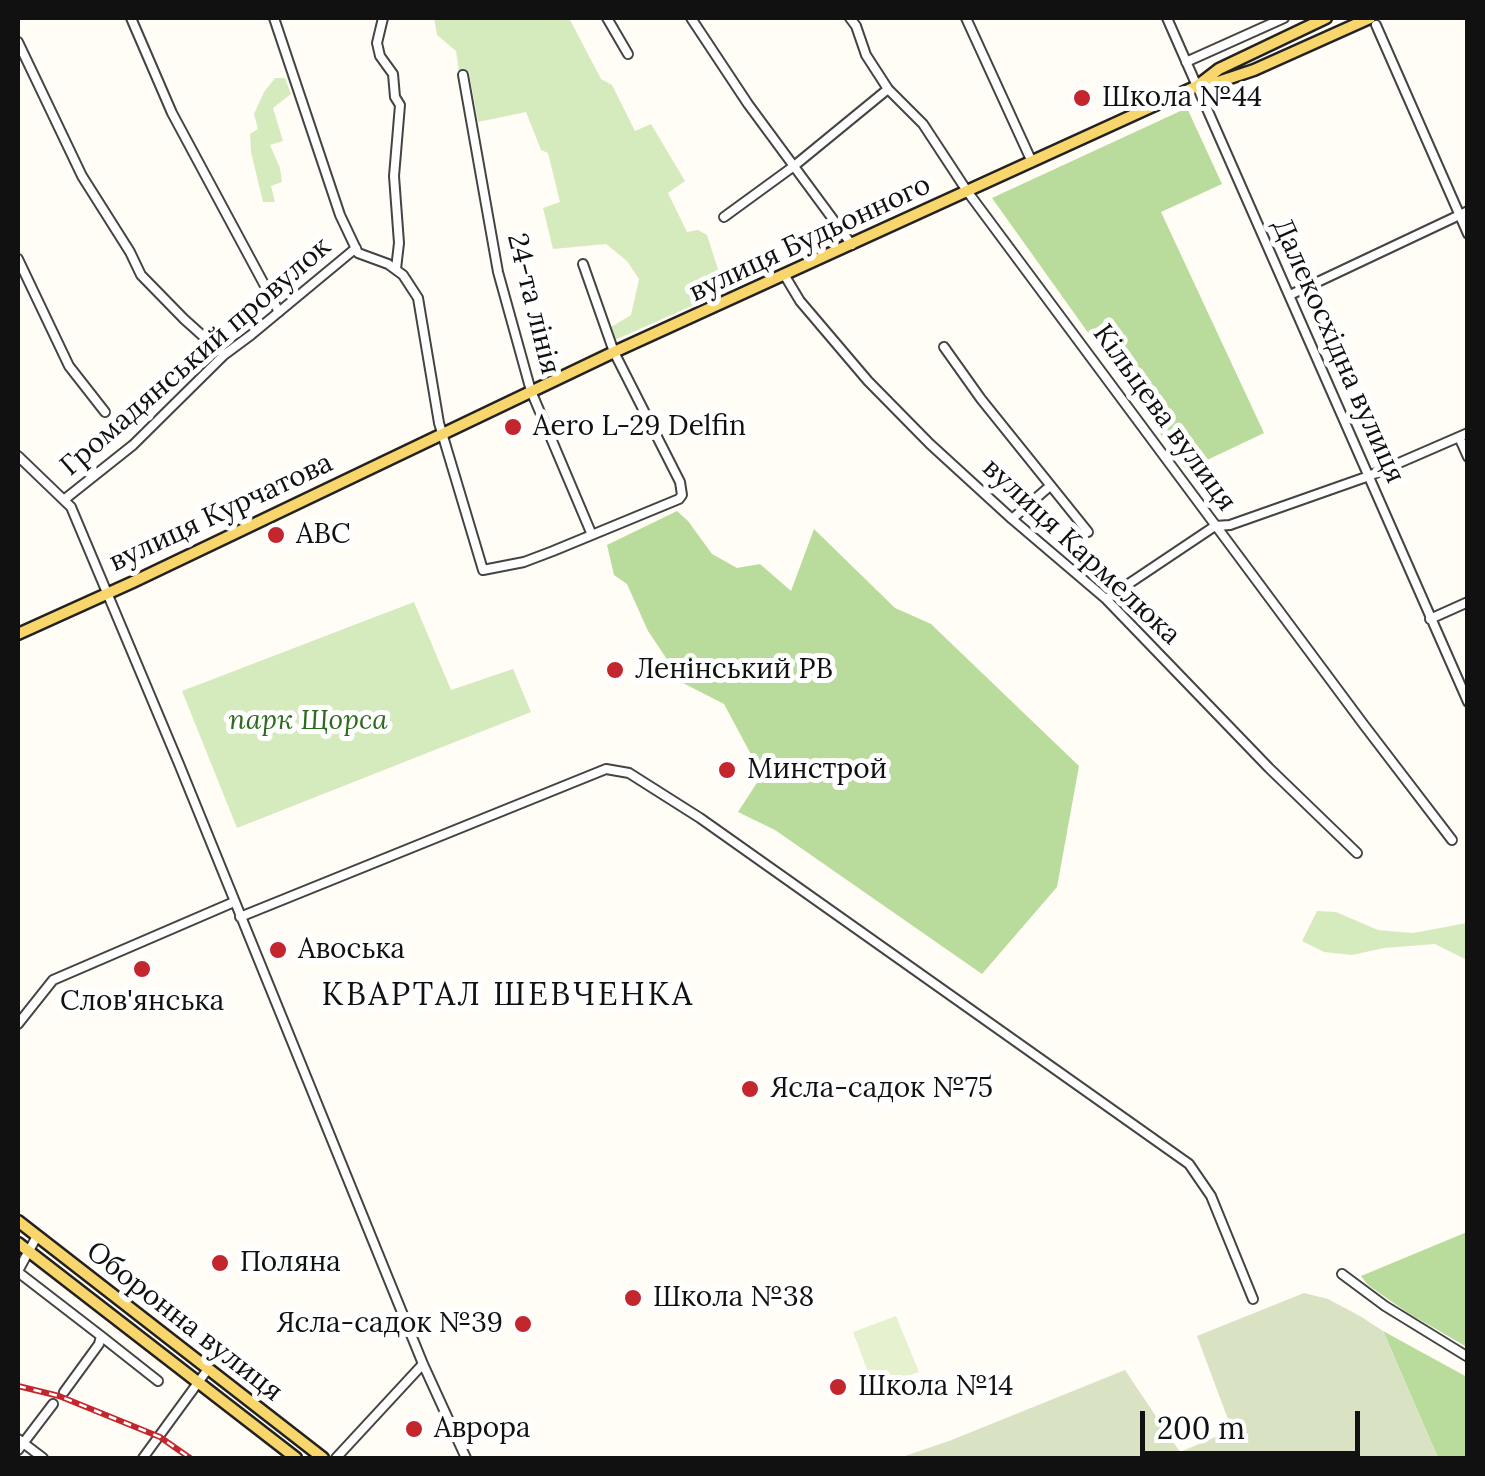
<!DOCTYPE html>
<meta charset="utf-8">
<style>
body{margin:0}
#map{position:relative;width:1485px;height:1476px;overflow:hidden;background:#fffdf5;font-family:Lora,serif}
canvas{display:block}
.frame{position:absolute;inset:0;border:20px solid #111;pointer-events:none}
.scale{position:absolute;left:1140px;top:1411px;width:220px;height:45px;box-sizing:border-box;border:5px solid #111;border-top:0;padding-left:12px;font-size:30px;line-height:35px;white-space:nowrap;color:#111;-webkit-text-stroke:8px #fff;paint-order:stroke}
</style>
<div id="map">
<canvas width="1485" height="1476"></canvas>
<div class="frame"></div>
<div class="scale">200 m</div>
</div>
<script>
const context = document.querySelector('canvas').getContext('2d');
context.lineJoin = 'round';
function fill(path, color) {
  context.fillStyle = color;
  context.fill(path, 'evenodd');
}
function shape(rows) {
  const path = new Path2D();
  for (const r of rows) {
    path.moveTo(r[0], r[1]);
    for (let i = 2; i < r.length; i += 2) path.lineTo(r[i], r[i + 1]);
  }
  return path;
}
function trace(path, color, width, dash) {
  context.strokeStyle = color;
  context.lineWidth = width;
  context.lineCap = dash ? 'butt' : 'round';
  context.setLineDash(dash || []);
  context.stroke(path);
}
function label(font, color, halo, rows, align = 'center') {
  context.font = font + ' Lora,serif';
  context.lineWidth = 10;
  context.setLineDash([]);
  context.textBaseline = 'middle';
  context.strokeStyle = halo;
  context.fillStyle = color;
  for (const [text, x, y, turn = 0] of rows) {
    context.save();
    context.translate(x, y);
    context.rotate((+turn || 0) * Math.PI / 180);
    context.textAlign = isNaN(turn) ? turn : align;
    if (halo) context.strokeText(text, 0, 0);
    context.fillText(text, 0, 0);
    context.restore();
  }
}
fill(shape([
 [434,18,569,18,601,79,612,85,635,131,651,124,685,181,668,193,687,232,698,230,707,235,725,291,615,340,611,327,631,315,639,279,627,261,606,244,553,249,543,208,560,202,548,153,541,150,526,112,478,122,469,72,459,72,456,51,437,35],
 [275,78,285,78,291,94,273,108,283,141,270,145,280,168,282,182,271,186,275,202,263,202,251,152,250,134,258,129,254,114,264,92],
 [414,602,451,690,513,669,531,712,237,828,182,691],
 [1317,911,1336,912,1378,930,1413,933,1467,923,1467,960,1435,944,1384,948,1352,955,1324,952,1302,941]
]), '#d5ebbd');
fill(shape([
 [1187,108,1222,184,1161,212,1264,433,1186,470,992,198],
 [677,511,688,521,712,554,737,568,760,564,791,591,814,529,895,608,931,624,1079,766,1057,887,982,974,775,830,738,812,762,775,724,704,683,683,648,631,627,584,614,575,607,545],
 [1467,1232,1467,1347,1408,1313,1368,1285,1361,1276],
 [1383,1331,1467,1377,1467,1458,1438,1458]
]), '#b9dc9c');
fill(shape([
 [1304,1293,1328,1299,1360,1316,1383,1331,1438,1458,899,1458,949,1441,1125,1370,1180,1452,1232,1430,1197,1336]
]), '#d9e3c4');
fill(shape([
 [896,1316,919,1372,874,1388,853,1332]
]), '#e6f2cf');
const minor = shape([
 [131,18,172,113,279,312],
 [274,18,340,215,358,253,388,264,403,275,418,298,439,423,483,570,524,562,553,551,679,499,682,495,680,482,614,352,583,264],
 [383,18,377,43,380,56,393,74,395,97,400,105,394,176,399,243,396,269],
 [607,18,628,54],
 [691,18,748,104,852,245],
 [850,18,856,26,866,55,888,89,923,124,967,191,1364,725,1452,840],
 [966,18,1032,162],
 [1167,18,1468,702],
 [1376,25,1468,234],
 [18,42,82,176,130,252,141,275,184,319,224,355],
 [1186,62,1284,18],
 [463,75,498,272,531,391,592,535],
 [724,217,794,166,888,89],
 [18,259,69,366,105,412],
 [785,276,800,301,868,381,930,444,1012,519,1106,599,1269,768,1357,853],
 [1290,295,1468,211],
 [944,347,981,399,1088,532],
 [1459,437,1468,457],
 [18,456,71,507,179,764,423,1364,466,1458],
 [65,499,133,445,224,355,251,335,356,248],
 [1012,519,1050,486],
 [1106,599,1215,526,1230,525,1369,476,1468,433],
 [1430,619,1468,602],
 [240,917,606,769,629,773,700,818,1189,1164,1211,1196,1253,1299],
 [18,1024,53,980,234,902],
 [18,1271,37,1236],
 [18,1272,101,1336,99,1344,64,1392],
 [1342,1274,1385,1306,1468,1357],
 [101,1336,158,1381],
 [18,1439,43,1458],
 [18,1450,53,1404],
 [143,1458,208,1369],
 [336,1458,423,1364]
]);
const major = shape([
 [1198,85,1218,82,1254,70,1370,18],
 [18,634,133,582,614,352,1197,86,1219,69,1326,18],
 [18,1221,323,1458],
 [18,1243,296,1458]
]);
trace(minor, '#444', 12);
trace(major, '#222', 15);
trace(minor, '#fff', 8);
trace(major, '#f9d66b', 10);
const rail = shape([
 [18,1386,59,1396,160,1437,190,1458]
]);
trace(rail, '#c4262e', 6);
trace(rail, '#fff', 2.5, [8]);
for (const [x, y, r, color] of [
 [1082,98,10,"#c4262e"],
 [513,427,10,"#c4262e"],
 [276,535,10,"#c4262e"],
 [615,670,10,"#c4262e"],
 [727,770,10,"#c4262e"],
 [278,950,10,"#c4262e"],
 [142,969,10,"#c4262e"],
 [750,1089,10,"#c4262e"],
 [220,1263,10,"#c4262e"],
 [633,1298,10,"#c4262e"],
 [523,1324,10,"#c4262e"],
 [838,1387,10,"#c4262e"],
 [414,1429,10,"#c4262e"]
]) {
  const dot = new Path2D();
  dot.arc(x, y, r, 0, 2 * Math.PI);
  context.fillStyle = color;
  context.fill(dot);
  trace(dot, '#fff', 4);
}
label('28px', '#111', '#fff', [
 ["Школа №44",1102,98],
 ["Aero L-29 Delfin",533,427],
 ["АВС",296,535],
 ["Ленінський РВ",635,670],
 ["Минстрой",747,770],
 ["Авоська",298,950],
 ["Слов'янська",142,1002,"center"],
 ["Ясла-садок №75",770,1089],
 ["Поляна",240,1263],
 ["Школа №38",653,1298],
 ["Ясла-садок №39",503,1324,"right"],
 ["Школа №14",858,1387],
 ["Аврора",434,1429]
], 'left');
label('28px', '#111', '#fff', [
 ["вулиця Будьонного",810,239,-25],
 ["24-та лінія",533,304,76],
 ["Далекосхідна вулиця",1338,351,66],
 ["Громадянський провулок",196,357,-41],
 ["Кільцева вулиця",1164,418,54],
 ["вулиця Курчатова",221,513,-25],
 ["вулиця Кармелюка",1081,552,43],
 ["Оборонна вулиця",184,1322,38]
]);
label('italic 28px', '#2f6b1f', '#fff', [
 ["парк Щорса",308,721]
]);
context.letterSpacing = '2.5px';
label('32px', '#111', '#fff', [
 ["КВАРТАЛ ШЕВЧЕНКА",508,996]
]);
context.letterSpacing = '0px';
</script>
